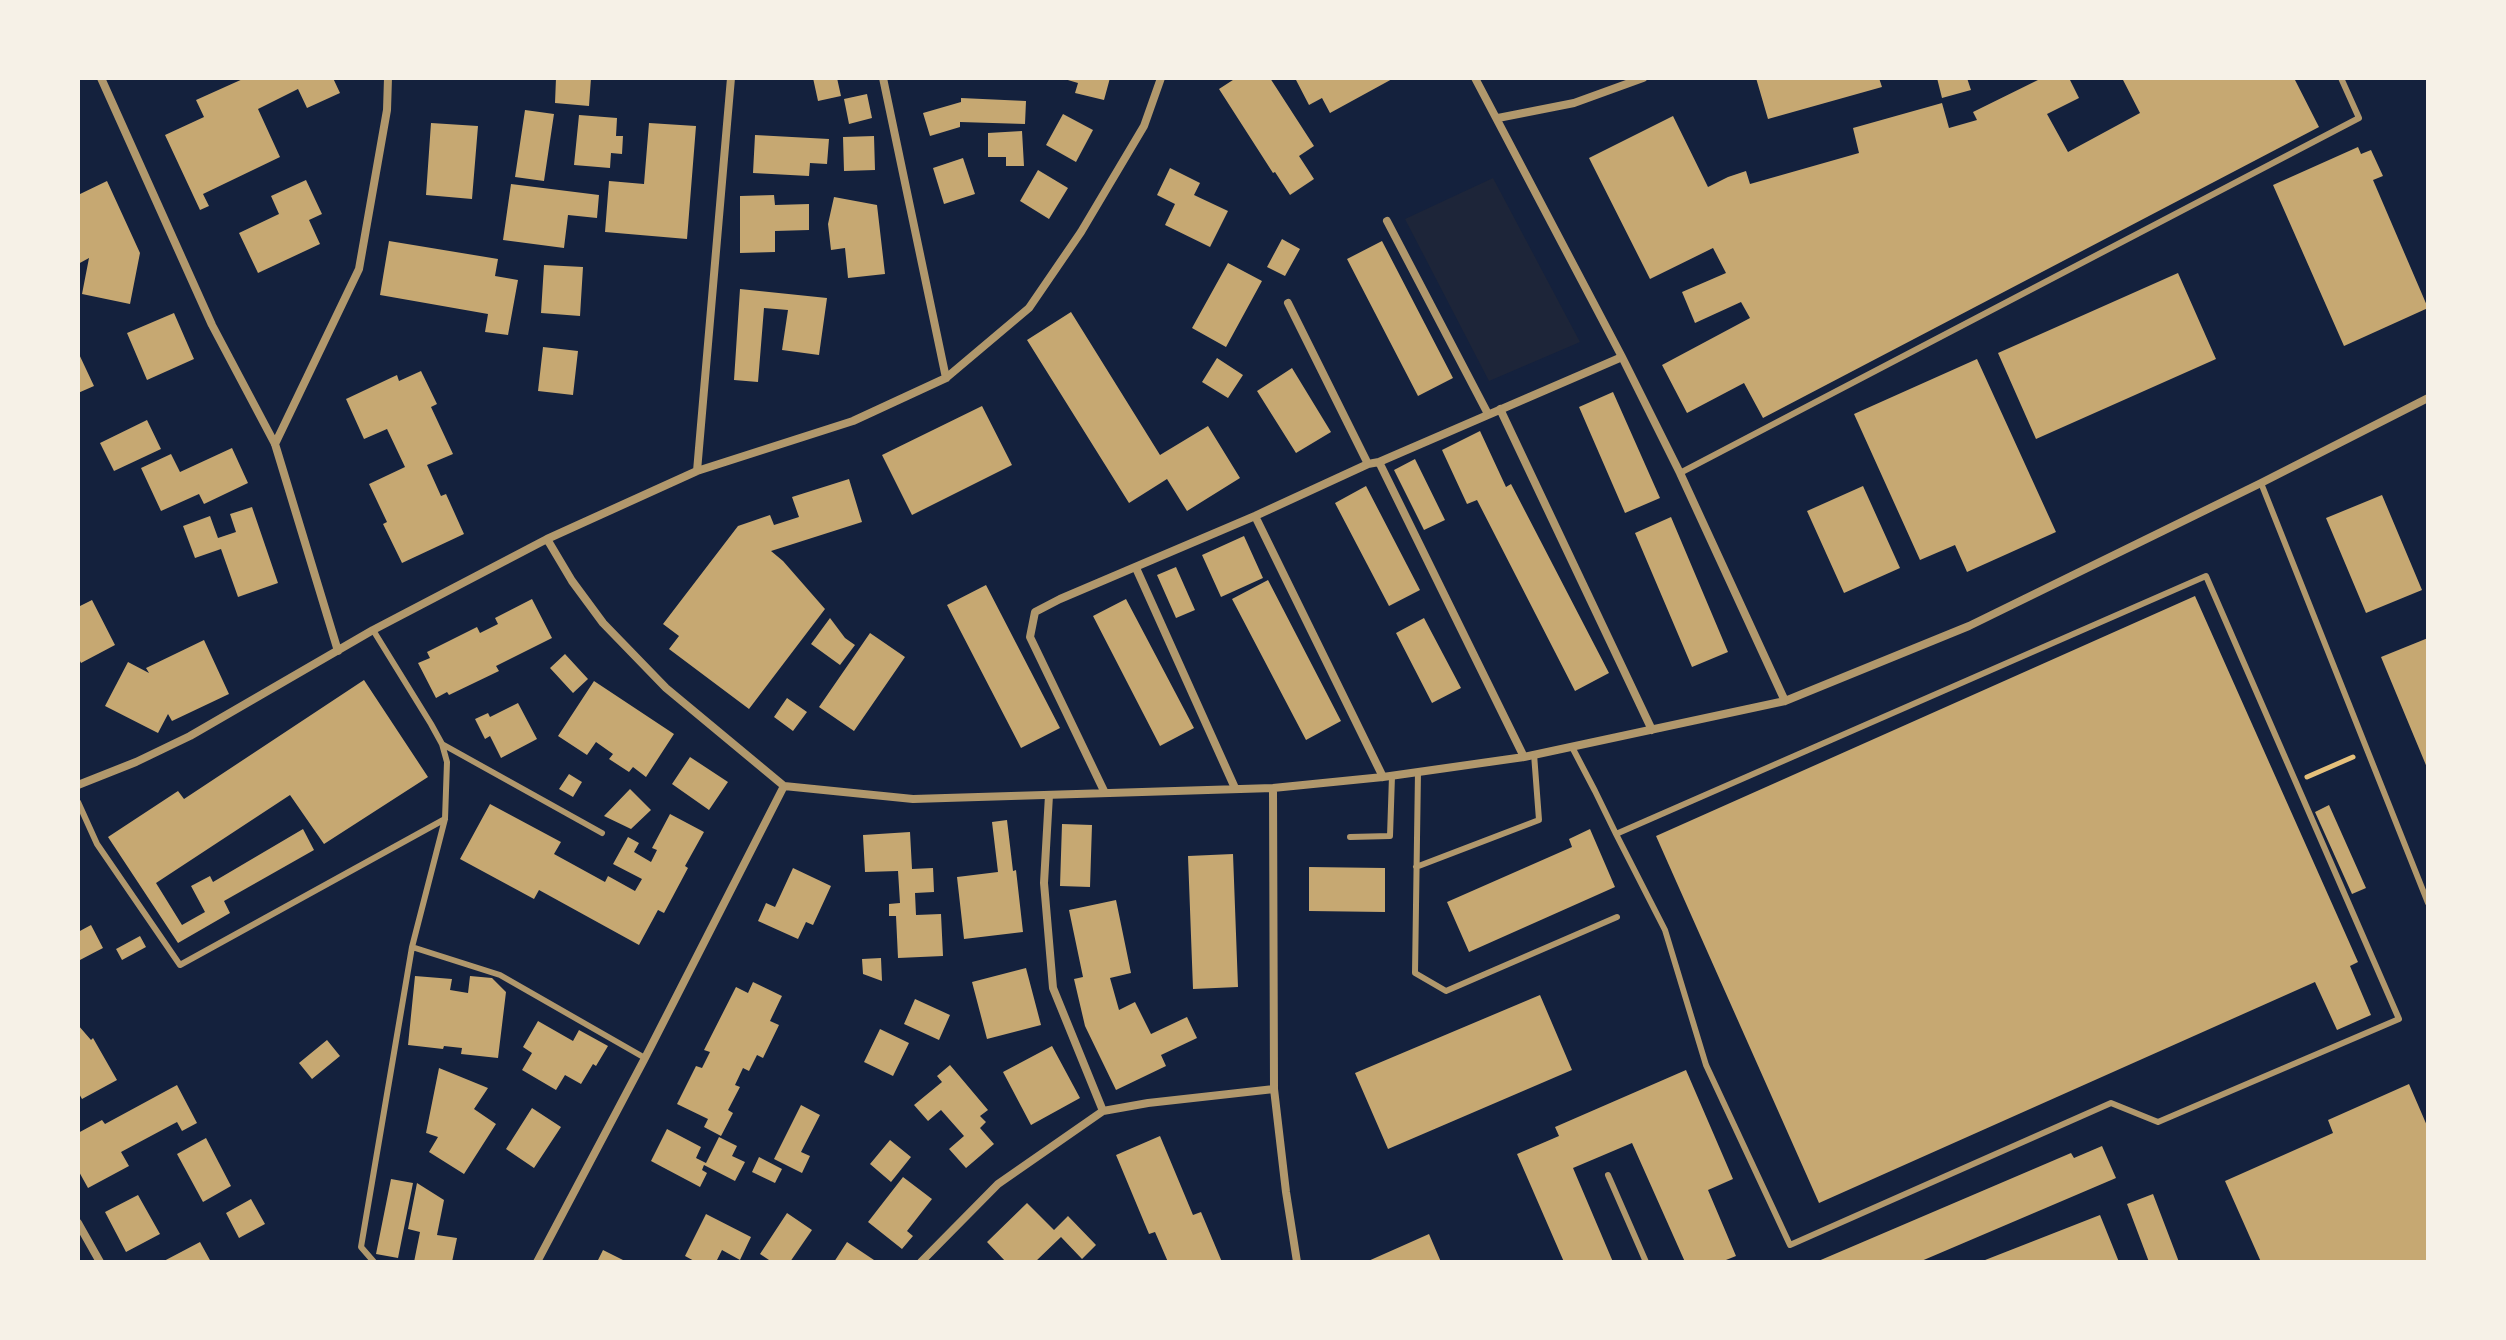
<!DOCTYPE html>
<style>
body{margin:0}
#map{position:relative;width:2506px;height:1340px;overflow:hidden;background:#14213d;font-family:"DejaVu Sans",sans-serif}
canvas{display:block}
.frame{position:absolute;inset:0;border:80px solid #f6f1e7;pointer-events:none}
</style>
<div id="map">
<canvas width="2506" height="1340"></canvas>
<div class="frame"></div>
</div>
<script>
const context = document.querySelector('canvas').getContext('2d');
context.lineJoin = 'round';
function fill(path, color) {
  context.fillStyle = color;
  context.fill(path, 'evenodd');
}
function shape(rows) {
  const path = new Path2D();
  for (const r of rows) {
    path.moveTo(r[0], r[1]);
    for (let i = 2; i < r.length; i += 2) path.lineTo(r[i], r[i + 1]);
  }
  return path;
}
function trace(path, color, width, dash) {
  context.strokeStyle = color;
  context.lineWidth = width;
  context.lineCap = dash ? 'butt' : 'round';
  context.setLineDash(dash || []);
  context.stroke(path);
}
fill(shape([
 [1493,178,1580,342,1489,381,1405,219]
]), '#1d2539');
fill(shape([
 [245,78,333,78,340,93,307,108,298,89,258,109,280,157,203,194,209,206,200,210,165,135,204,117,196,100],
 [556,78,591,78,589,106,555,103],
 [813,78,837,78,841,96,818,101],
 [1061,78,1110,78,1104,100,1075,93,1078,83],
 [1236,78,1270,78,1314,146,1299,156,1314,179,1290,195,1275,172,1273,173,1219,89],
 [1295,78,1394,78,1330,113,1322,98,1309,105],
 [1756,78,1879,78,1882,87,1768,119],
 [1937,78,1967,78,1971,90,1942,98],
 [2042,78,2069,78,2079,98,2047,114,2068,152,2140,113,2122,78,2294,78,2319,127,1763,418,1744,383,1687,413,1662,365,1750,318,1741,302,1695,323,1682,292,1726,273,1713,248,1650,279,1589,158,1673,116,1708,187,1728,177,1746,171,1750,184,1859,153,1853,128,1942,103,1949,128,1977,120,1973,112],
 [867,94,872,118,849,124,844,99],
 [961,98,1026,101,1025,124,960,122,960,127,930,136,923,113,961,102],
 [525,110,554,114,544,181,515,177],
 [1063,114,1093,130,1076,162,1046,145],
 [579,115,617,118,616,136,623,136,622,154,611,153,610,168,574,165],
 [431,123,478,126,472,199,426,195],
 [649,123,696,126,687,239,605,232,609,181,644,184],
 [1022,131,1024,166,1006,166,1006,157,988,157,988,133],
 [755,135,829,139,827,164,810,163,809,176,753,173],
 [874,136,875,170,844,171,843,137],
 [2358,147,2361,154,2371,150,2383,176,2373,180,2428,308,2344,346,2273,185],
 [963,158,975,194,944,204,933,168],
 [1170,168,1200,183,1194,195,1228,211,1210,247,1165,225,1175,204,1157,195],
 [1038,170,1068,188,1049,219,1020,201],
 [306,180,322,214,309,220,320,244,258,273,239,233,279,214,271,196],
 [107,181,140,253,130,304,82,294,89,258,78,264,78,195],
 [511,184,599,195,597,218,568,215,564,248,503,240],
 [774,195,775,205,809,204,809,230,775,231,775,252,740,253,740,196],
 [834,197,877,205,885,274,848,278,845,248,831,250,828,224],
 [1282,239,1300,249,1285,276,1267,267],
 [389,241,498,259,495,276,518,280,508,335,485,332,488,314,380,295],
 [1382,241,1453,378,1418,396,1347,259],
 [1228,263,1262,281,1226,347,1192,328],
 [544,265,583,267,580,316,541,313],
 [2178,273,2216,359,2036,439,1998,353],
 [740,289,827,298,819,355,782,350,788,310,764,308,758,382,734,380],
 [1071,312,1160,455,1208,426,1240,478,1187,511,1167,479,1129,503,1027,340],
 [174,313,194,359,147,380,127,333],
 [543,347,578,351,573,395,538,391],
 [78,352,94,386,78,393],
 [1217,358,1243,375,1228,398,1202,382],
 [1977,359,2056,532,1967,572,1955,545,1920,560,1854,414],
 [1292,368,1331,432,1296,453,1257,391],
 [421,371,437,404,431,407,453,454,427,465,441,496,446,494,464,534,402,563,383,524,387,522,369,484,405,467,387,429,364,439,346,399,397,375,399,381],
 [1613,392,1660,498,1625,513,1579,407],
 [982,406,1012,465,912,515,882,455],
 [147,420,161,449,114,471,100,443],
 [1480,431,1506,487,1511,484,1609,673,1575,691,1477,500,1467,504,1442,450],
 [232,448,248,483,204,504,199,494,161,511,141,468,171,454,180,472],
 [1415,459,1445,520,1424,530,1394,470],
 [849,479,862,522,771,551,783,561,825,609,749,709,669,649,679,636,663,624,738,526,770,515,774,525,799,517,792,497],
 [1366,486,1420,590,1389,606,1335,503],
 [1863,486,1900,568,1844,593,1807,511],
 [2382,495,2422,590,2366,613,2326,518],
 [252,507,278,583,238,597,221,549,195,558,183,526,210,516,218,538,236,532,230,514],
 [1671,517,1728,652,1692,667,1635,533],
 [1244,536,1263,578,1221,597,1202,555],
 [1176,567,1195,610,1176,618,1157,575],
 [1268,580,1341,721,1306,740,1232,599],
 [986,585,1060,728,1021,748,947,605],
 [2195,596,2358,962,2350,966,2371,1015,2337,1030,2315,982,1819,1203,1656,836],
 [532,599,552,638,496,666,499,671,449,695,447,692,436,698,418,663,430,658,427,652,477,627,480,633,498,624,495,618],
 [1126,599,1194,728,1160,746,1093,616],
 [92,600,115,645,81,663,78,657,78,607],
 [830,618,845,638,855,645,840,665,811,644],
 [1424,618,1461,688,1432,703,1396,633],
 [870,633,905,657,854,731,819,707],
 [2428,638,2428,770,2381,657],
 [204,640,229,694,172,721,168,714,158,733,105,706,128,662,149,673,146,668],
 [565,654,588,679,573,693,550,668],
 [364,680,428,777,324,844,290,795,156,883,182,925,205,912,191,886,210,876,213,882,303,829,314,850,224,901,230,913,178,943,108,837,178,791,184,799],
 [594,681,674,734,646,777,633,767,629,772,609,759,613,754,596,742,587,755,558,736],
 [787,698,807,712,793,731,774,717],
 [518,703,537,739,501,758,490,736,485,739,475,719,488,713,490,717],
 [690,757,728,782,709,810,672,784],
 [569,774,582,782,573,797,559,789],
 [630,789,651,810,631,829,604,816],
 [490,804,561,842,554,854,605,882,608,876,635,891,642,879,613,864,628,837,639,843,634,852,651,862,657,850,652,848,670,814,704,832,685,866,688,868,664,913,658,910,639,945,539,890,534,899,460,859],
 [2329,805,2366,888,2352,894,2315,812],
 [1007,820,1013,871,1016,870,1023,932,964,939,957,877,998,872,992,822],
 [1062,824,1092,825,1090,887,1060,886],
 [1590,829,1615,887,1469,952,1447,902,1572,847,1569,839],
 [910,832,912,869,933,868,934,892,915,893,916,915,941,914,943,956,898,958,896,916,889,916,889,904,900,903,898,871,865,872,863,835],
 [1233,854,1238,987,1193,989,1188,856],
 [1309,867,1385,868,1385,912,1309,911],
 [793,868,831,886,813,925,806,922,798,939,758,921,766,903,775,907],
 [1116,900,1131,973,1110,978,1119,1010,1135,1002,1151,1034,1187,1017,1197,1038,1161,1055,1166,1066,1116,1090,1085,1026,1074,979,1083,977,1069,910],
 [91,925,103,948,78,961,78,932],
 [140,936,146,947,122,960,116,949],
 [881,958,882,981,863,974,862,959],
 [1026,968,1041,1025,987,1039,972,982],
 [415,976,452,979,450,990,468,993,470,976,492,978,506,992,498,1058,461,1054,462,1048,444,1046,443,1049,408,1045],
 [753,982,782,996,770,1021,779,1025,763,1058,757,1055,749,1071,743,1068,735,1085,740,1087,728,1110,733,1113,721,1136,704,1127,708,1119,677,1104,696,1066,702,1068,710,1052,704,1050,736,987,748,993],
 [1540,995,1572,1070,1388,1149,1355,1073],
 [915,999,950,1015,939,1040,904,1024],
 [538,1021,573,1041,579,1030,608,1046,596,1066,593,1064,581,1084,565,1075,556,1090,522,1070,532,1053,523,1047],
 [78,1025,91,1040,93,1038,117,1080,82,1099,78,1092],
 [880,1029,909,1043,893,1076,864,1062],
 [327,1040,340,1056,312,1079,299,1063],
 [1052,1046,1080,1098,1031,1125,1003,1072],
 [950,1065,988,1110,980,1116,986,1122,980,1128,994,1144,966,1168,949,1149,964,1136,941,1110,928,1121,914,1105,942,1082,937,1076],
 [439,1068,488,1088,474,1109,496,1124,464,1174,429,1152,438,1137,426,1133],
 [1686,1070,1733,1179,1708,1190,1736,1256,1721,1262,1685,1262,1632,1143,1573,1168,1613,1262,1564,1262,1517,1154,1559,1136,1555,1127],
 [2409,1084,2428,1128,2428,1262,2261,1262,2225,1181,2333,1133,2328,1120],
 [177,1085,197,1123,182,1131,177,1122,121,1152,129,1166,88,1188,78,1170,78,1133,102,1120,105,1124],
 [801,1105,820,1115,801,1152,810,1156,802,1173,774,1159],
 [532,1108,561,1127,534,1168,506,1149],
 [667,1129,701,1147,696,1158,706,1163,719,1137,737,1146,732,1156,745,1162,735,1181,704,1165,702,1170,707,1173,700,1187,651,1161],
 [1160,1136,1193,1215,1201,1212,1222,1262,1168,1262,1155,1232,1149,1234,1116,1155],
 [206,1138,231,1186,203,1202,177,1154],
 [890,1140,911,1157,891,1182,870,1164],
 [2102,1146,2116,1178,1919,1262,1816,1262,2071,1153,2074,1158],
 [759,1157,782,1169,775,1183,752,1172],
 [903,1177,932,1199,907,1231,913,1236,902,1249,868,1222],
 [391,1179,413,1183,398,1258,376,1254],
 [417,1183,444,1200,437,1235,457,1238,452,1262,414,1262,420,1232,408,1229],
 [2153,1194,2179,1262,2149,1262,2127,1204],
 [138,1195,160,1234,126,1252,105,1212],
 [251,1199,265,1224,239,1238,226,1213],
 [1027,1203,1054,1230,1068,1216,1096,1245,1082,1259,1061,1237,1035,1262,1006,1262,987,1242],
 [787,1213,812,1230,790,1262,772,1262,760,1254],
 [706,1214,751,1237,740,1260,722,1250,716,1262,696,1262,685,1256],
 [2100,1215,2119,1262,1980,1262],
 [1429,1234,1441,1262,1366,1262],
 [200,1242,211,1262,162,1262],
 [847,1242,877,1262,834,1262],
 [603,1250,627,1262,597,1262]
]), '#c6a872');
trace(shape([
 [2307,777,2353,757]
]), '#e5c07b', 5);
trace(shape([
 [1680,473,2359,118,2341,78],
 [2261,483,2428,903],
 [373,630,431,724,442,744,447,762,445,819,412,947,361,1247,374,1262],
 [442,744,602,833],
 [1572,747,1595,791,1616,834,1665,930,1706,1065,1790,1245,2111,1103,2158,1122,2399,1019,2206,576,1616,834],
 [1418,772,1415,973,1446,991,1617,917],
 [78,802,97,844,180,965,445,819],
 [1350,837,1390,836,1392,776],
 [1416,867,1539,820,1534,754],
 [412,947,500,975,645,1058],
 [1608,1175,1646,1262]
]), '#b1986c', 6);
trace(shape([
 [101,78,212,325,275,444,338,651],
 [883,78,946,378],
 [1475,78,1622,357,1680,473,1785,701],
 [1498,118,1574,103,1643,78],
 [1387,221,1488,414],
 [1288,303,1368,464],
 [1500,409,1652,730],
 [275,444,359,269,387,110,388,78],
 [1379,462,1524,757],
 [697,471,731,78],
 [1255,516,1383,777],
 [547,539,572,581,603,623,666,688,784,786,913,799,1273,788,1383,777,1524,757,1785,701,1969,626,2261,483,2428,398],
 [1136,568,1235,788],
 [78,785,136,762,190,736,373,630,547,539,697,471,853,421,946,378,1029,308,1081,232,1144,126,1161,78],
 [1273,788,1274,1089,1286,1192,1297,1262],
 [1105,793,1030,637,1035,612,1060,599,1255,516,1368,464,1379,462,1622,357],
 [1049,795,1044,883,1053,988,1103,1111],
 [78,1223,100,1262],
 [537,1262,645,1058,784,786],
 [921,1262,998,1184,1103,1111,1148,1103,1274,1089]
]), '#b1986c', 8);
</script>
